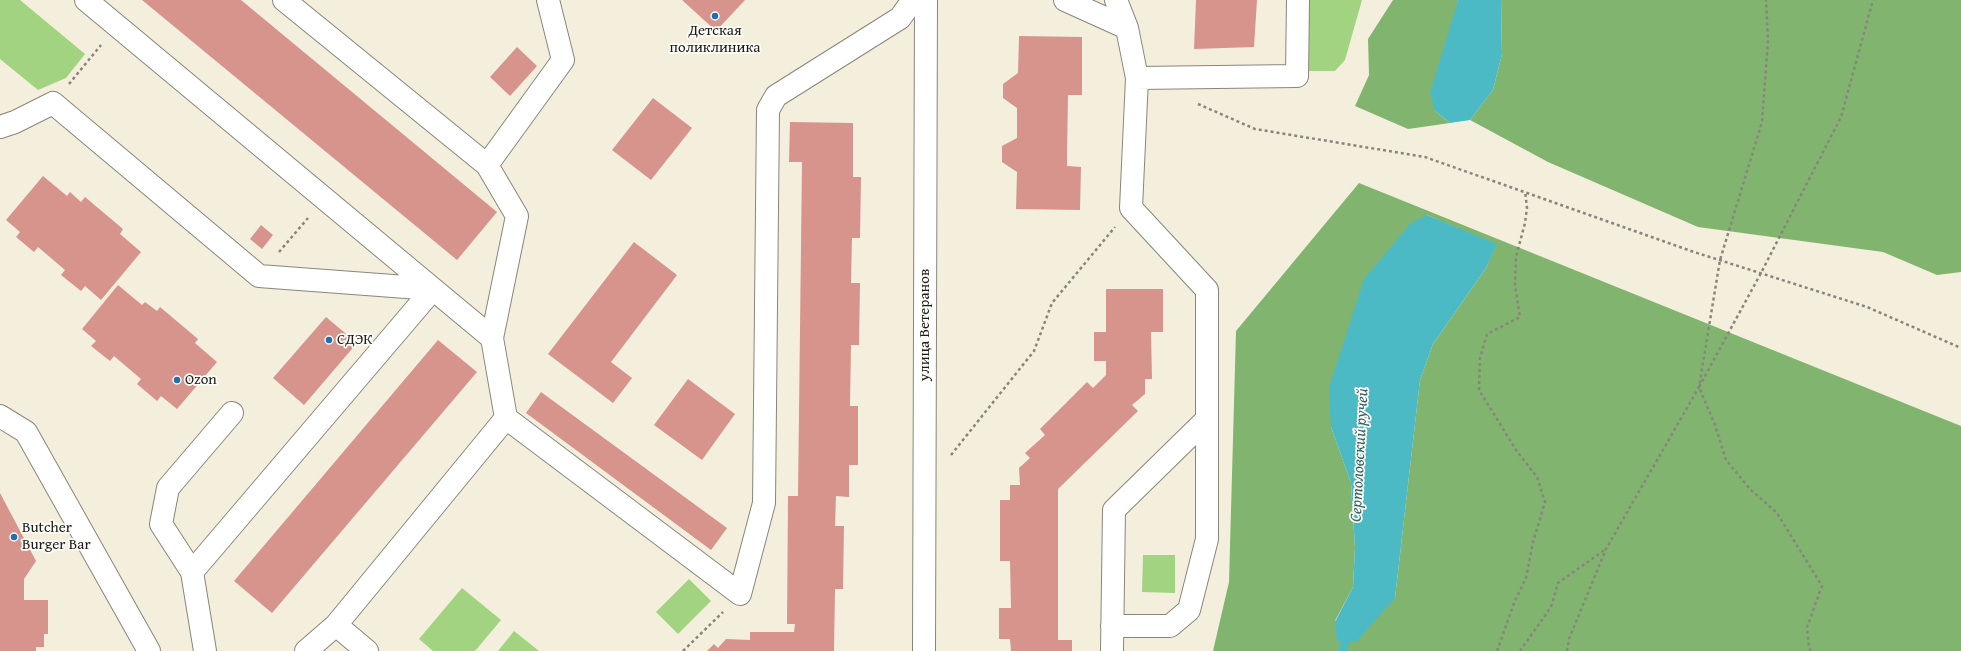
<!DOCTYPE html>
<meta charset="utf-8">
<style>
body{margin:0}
canvas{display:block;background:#f3efdc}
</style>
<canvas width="1961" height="651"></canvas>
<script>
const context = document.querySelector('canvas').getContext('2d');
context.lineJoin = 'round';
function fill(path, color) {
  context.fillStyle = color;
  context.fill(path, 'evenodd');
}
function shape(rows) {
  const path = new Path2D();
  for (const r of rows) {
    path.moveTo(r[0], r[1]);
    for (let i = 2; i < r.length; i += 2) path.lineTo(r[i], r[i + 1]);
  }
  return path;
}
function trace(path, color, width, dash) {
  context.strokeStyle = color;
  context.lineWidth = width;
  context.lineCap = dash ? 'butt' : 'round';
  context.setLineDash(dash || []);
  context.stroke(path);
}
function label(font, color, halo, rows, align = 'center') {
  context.font = font + ' "Gentium Book Plus",serif';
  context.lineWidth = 3.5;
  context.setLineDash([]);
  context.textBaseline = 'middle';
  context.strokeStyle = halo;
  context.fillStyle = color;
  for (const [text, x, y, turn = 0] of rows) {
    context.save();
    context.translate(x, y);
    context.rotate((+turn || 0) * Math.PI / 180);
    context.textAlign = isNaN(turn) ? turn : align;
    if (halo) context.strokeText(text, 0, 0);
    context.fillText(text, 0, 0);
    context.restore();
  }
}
fill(shape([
 [0,0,20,0,85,54,66,78,38,90,0,59],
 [1306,0,1362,0,1345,60,1335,71,1304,71],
 [1143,555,1175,555,1175,593,1142,592],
 [689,579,711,601,678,634,656,612],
 [462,588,501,620,475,651,433,651,419,639],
 [514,631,539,651,498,651]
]), '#a2d381');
fill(shape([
 [1393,0,1458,0,1435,111,1450,123,1408,129,1355,106,1369,75,1368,39],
 [1501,0,1961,0,1961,272,1937,275,1883,252,1698,227,1548,162,1470,120,1493,90,1502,54],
 [1359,183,1961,426,1961,651,1213,651,1229,582,1236,331],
 [1427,215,1496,245,1486,268,1433,344,1420,380,1395,598,1335,621,1353,587,1355,548,1351,483,1331,427]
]), '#81b56f');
fill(shape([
 [1458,0,1501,0,1502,54,1493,90,1470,120,1450,123,1435,111,1430,93],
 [1427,215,1497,244,1486,268,1433,344,1420,380,1395,598,1357,641,1337,641,1335,622,1353,587,1355,548,1351,483,1331,427,1329,388,1364,279,1411,223]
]), '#4cbac4');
trace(shape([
 [1342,651,1349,631]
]), '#4cbac4', 8);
fill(shape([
 [142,0,241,0,497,212,457,260],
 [682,0,745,0,716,31],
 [1196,0,1257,0,1254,47,1194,49],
 [1019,36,1082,37,1082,95,1068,95,1067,156,1067,166,1081,167,1080,210,1016,209,1017,172,1002,162,1002,146,1017,138,1017,108,1003,98,1003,84,1018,73],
 [517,47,537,66,510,96,490,77],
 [653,98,692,128,651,180,612,150],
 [790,122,853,123,853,177,861,177,860,238,852,238,851,283,860,283,859,345,851,345,850,406,858,406,858,465,849,465,849,497,836,496,835,526,844,526,843,589,835,589,834,651,707,651,714,644,718,648,726,639,750,640,750,632,794,632,795,624,787,624,788,496,798,496,802,162,789,162],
 [43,176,67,196,70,192,81,202,85,197,123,229,120,234,141,252,101,300,85,286,81,291,61,275,65,270,38,247,34,252,16,237,20,232,6,220],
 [261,225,273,235,262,249,250,239],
 [634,242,677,275,611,362,632,378,613,403,548,354],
 [118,285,142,305,145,302,157,311,160,307,198,339,195,343,217,362,177,409,161,396,157,401,137,384,141,379,114,356,110,361,91,346,96,341,82,329],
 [1106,289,1163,289,1163,332,1151,332,1152,379,1145,379,1145,394,1132,405,1138,411,1058,489,1058,640,1072,640,1072,651,1011,651,1010,639,999,639,999,608,1011,608,1010,561,1000,561,1000,500,1010,500,1010,485,1020,485,1019,468,1030,458,1025,453,1045,435,1040,429,1087,382,1093,388,1106,375,1106,361,1094,361,1094,332,1106,332],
 [326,317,357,343,304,405,273,378],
 [438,340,477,372,272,613,234,581],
 [688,379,735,414,702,460,654,425],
 [541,392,727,528,711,550,526,413],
 [0,493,36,561,24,579,24,600,48,600,48,634,44,634,44,647,36,647,36,651,0,651]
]), '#d7948c');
const minor = shape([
 [86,0,433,289,192,572],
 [284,0,487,165,517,216,492,338],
 [1065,0,1127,28],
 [1137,78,1297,76,1298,0],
 [0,127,15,122,53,103,259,276,433,289,492,338,506,418,740,594,764,503,768,110,776,96,900,18,913,0],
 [487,165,563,60,548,0],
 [0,416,26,432,149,651],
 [1112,626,1170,626,1189,610,1207,539,1207,290,1131,208,1137,78,1127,28,1116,0],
 [205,651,192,572,161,524,168,488,232,413],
 [306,651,336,625],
 [367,651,336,625,506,418],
 [924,651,926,0],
 [1112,651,1114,510,1207,419]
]);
trace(minor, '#88867c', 24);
trace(shape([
 [69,84,101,45],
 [1198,104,1255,129,1425,157,1694,252,1867,307,1961,348],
 [279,252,308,218],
 [951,455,1034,351,1052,303,1115,227],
 [683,651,723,612],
 [1497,651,1514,603,1526,578,1533,542,1545,502,1537,477,1516,450,1479,390,1480,358,1487,334,1520,317,1515,285,1516,257,1525,223,1527,208,1525,191],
 [1520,651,1551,607,1558,583,1606,549],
 [1567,651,1569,639,1606,549,1699,387,1720,260,1762,122,1768,41,1766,0],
 [1811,651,1809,648,1807,627,1822,586,1777,513,1750,489,1726,460,1715,425,1699,387,1761,273,1841,117,1873,0]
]), '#88867c', 2.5, [3, 3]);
trace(minor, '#fff', 22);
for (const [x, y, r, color] of [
 [715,16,4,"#1f6fb2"],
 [329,340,4,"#1f6fb2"],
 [177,380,4,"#1f6fb2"],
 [14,537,4,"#1f6fb2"]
]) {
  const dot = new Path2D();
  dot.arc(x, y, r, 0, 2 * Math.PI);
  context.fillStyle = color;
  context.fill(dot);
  trace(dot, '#fdfcf7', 1.5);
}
label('15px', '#1c1c1c', '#fdfcf7', [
 ["Детская",715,31,"center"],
 ["поликлиника",715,48,"center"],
 ["СДЭК",337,340],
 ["Ozon",185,380],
 ["Butcher",22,528],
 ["Burger Bar",22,545]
], 'left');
label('15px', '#1c1c1c', '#fdfcf7', [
 ["улица Ветеранов",925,325,-90]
]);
label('italic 16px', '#326368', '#fdfcf7', [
 ["Сертоловский ручей",1360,455,-87]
]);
</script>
